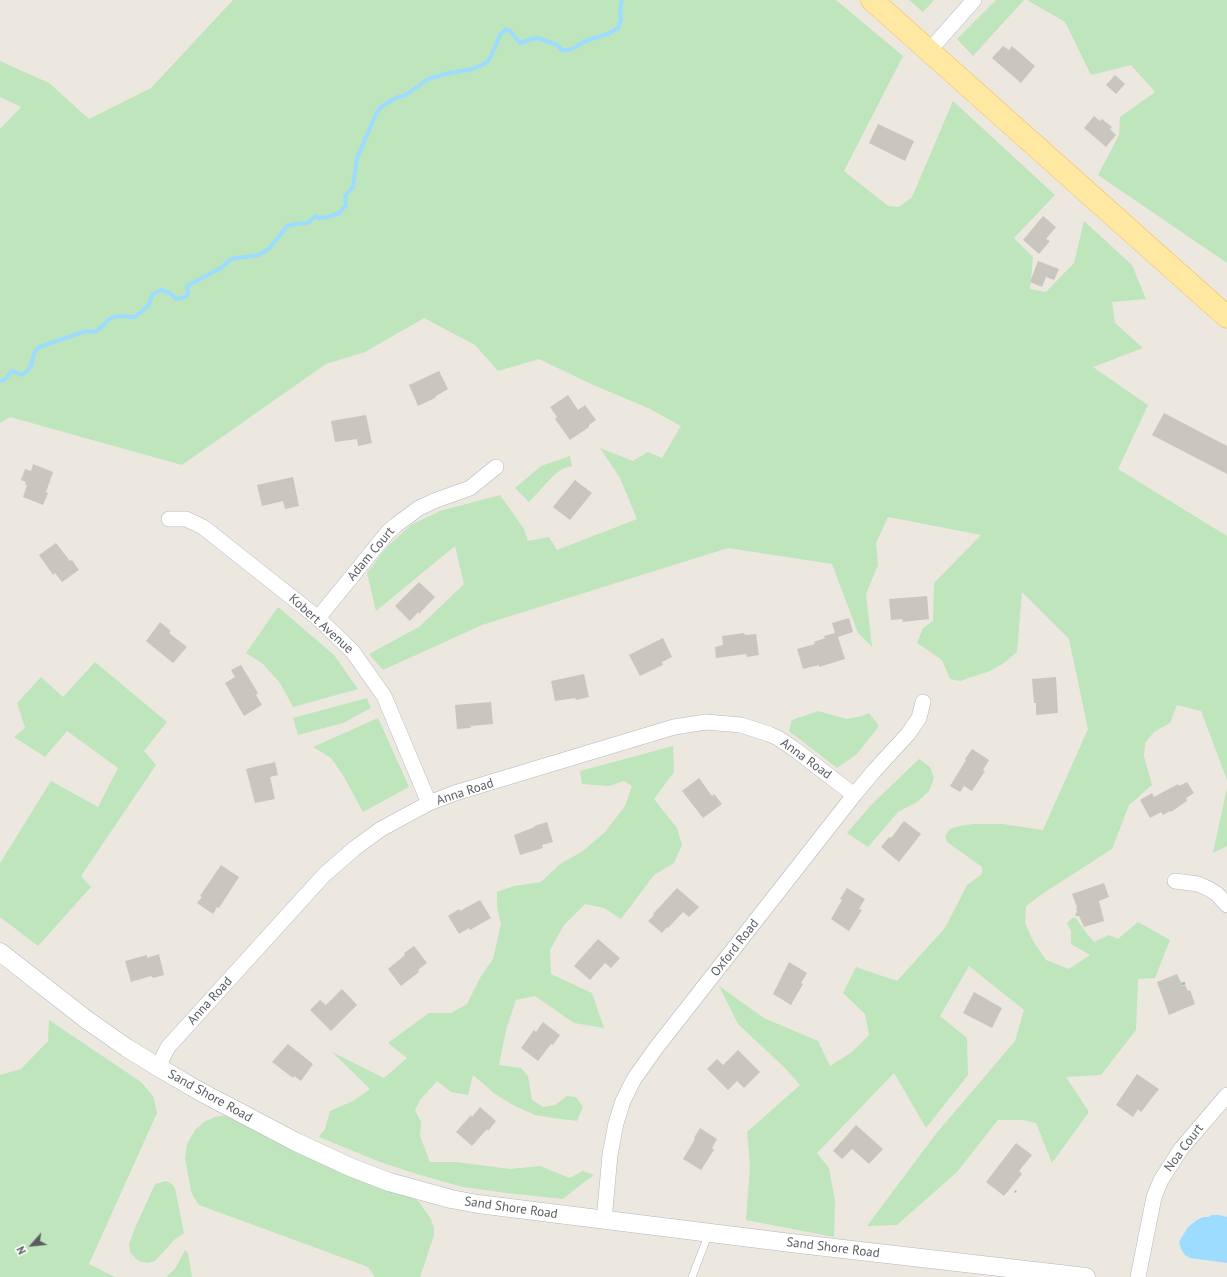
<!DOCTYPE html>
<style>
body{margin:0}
#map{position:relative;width:1227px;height:1277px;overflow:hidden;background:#ece8e0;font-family:"PT Sans",sans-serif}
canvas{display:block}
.north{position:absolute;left:12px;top:1225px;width:40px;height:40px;-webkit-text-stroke:3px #fff;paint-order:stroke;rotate:243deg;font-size:11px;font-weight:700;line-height:16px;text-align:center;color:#595d61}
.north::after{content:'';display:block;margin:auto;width:14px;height:18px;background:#595d61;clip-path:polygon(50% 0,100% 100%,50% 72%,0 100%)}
</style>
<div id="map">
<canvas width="1227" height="1277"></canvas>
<div class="north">N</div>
</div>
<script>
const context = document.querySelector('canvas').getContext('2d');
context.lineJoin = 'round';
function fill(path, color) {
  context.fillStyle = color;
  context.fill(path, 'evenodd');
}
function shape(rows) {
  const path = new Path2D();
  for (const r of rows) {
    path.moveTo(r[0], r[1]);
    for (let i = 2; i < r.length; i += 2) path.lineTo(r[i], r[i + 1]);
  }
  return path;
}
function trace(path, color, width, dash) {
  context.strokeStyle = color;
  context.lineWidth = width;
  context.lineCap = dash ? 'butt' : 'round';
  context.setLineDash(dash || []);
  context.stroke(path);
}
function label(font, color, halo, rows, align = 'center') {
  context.font = font + ' "PT Sans",sans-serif';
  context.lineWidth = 3;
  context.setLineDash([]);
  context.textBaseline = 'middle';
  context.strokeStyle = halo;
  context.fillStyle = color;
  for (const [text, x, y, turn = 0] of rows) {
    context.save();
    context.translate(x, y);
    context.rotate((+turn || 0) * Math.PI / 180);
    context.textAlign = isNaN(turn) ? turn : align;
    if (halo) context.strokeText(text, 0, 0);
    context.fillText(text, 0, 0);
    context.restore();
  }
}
fill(shape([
 [233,0,836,0,903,56,844,171,888,206,899,207,912,197,953,101,1055,195,1014,238,1033,257,1030,289,1046,292,1074,263,1084,221,1132,265,1146,299,1112,302,1115,323,1143,348,1093,367,1148,405,1118,469,1227,536,1227,780,1201,711,1177,705,1170,723,1154,732,1145,743,1144,756,1152,785,1129,805,1112,849,1045,892,1026,906,1025,923,1033,941,1046,960,1069,969,1090,955,1071,944,1071,931,1067,923,1072,918,1076,918,1084,930,1094,942,1109,935,1118,939,1138,922,1170,940,1155,978,1138,979,1136,1030,1101,1075,1066,1077,1089,1112,1052,1163,1036,1123,1023,1120,998,1120,957,1172,897,1225,867,1226,935,1135,1015,1041,1024,1010,969,966,940,1016,967,1038,968,1075,926,1128,894,1073,817,1153,829,1168,835,1201,834,1237,746,1220,750,1166,747,1132,800,1085,784,1067,738,1024,719,986,764,1018,818,1041,830,1066,852,1052,869,1035,865,1014,843,993,856,967,897,981,945,928,967,885,982,874,982,867,947,842,945,836,950,829,959,826,973,824,1003,824,1043,830,1088,729,1069,639,1022,592,1017,652,1004,663,990,671,960,681,950,679,942,660,917,643,923,628,933,621,934,583,981,535,888,517,876,543,878,565,866,594,872,647,858,633,832,564,728,548,482,625,383,670,369,654,419,627,464,584,455,546,376,611,367,573,387,547,411,525,440,511,500,495,524,529,528,541,549,537,557,550,637,519,620,478,600,448,633,461,648,452,662,458,681,426,648,408,591,384,539,359,498,371,475,345,424,318,365,352,326,364,182,465,10,417,0,423,0,129,21,107,0,97,0,61,49,83,89,119,151,88],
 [909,0,934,0,923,12],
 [996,0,1024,0,973,56,957,39],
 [1027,0,1227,0,1227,263,1098,175,1119,135,1120,117,1155,92,1131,65,1091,75,1065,22],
 [570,456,572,466,562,469,554,475,529,502,515,488,541,466],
 [278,607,334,655,358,689,293,707,280,683,262,663,246,653],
 [95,662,167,722,144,751,156,765,81,876,91,887,38,946,0,917,0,863,51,781,98,807,118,768,67,731,45,757,14,737,25,728,17,703,41,677,63,697],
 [367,698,371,708,343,723,298,735,293,718],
 [818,711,847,719,862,716,869,713,879,726,857,754,837,768,789,731,792,720],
 [378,718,409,787,363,812,343,775,331,758,313,747],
 [673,746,674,772,654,799,677,828,682,845,674,863,654,875,621,919,604,908,585,904,564,925,550,950,551,974,592,993,604,1028,574,1023,535,996,516,1000,506,1030,499,1065,521,1068,528,1076,532,1100,543,1107,555,1105,567,1096,576,1097,583,1107,577,1121,553,1118,535,1115,515,1106,495,1094,473,1075,468,1095,451,1092,437,1081,420,1100,415,1110,421,1122,420,1136,430,1162,456,1162,510,1169,540,1166,570,1178,583,1171,594,1175,579,1186,563,1199,507,1193,463,1187,420,1175,380,1162,319,1137,325,1129,330,1111,353,1101,370,1089,332,1052,384,1078,407,1058,388,1043,429,1013,451,1013,467,1004,481,976,493,959,501,924,497,907,497,892,514,886,541,882,560,864,583,851,605,832,625,806,632,786,624,781,609,786,582,784,580,771],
 [919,759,930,767,934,778,929,791,917,802,898,812,868,847,847,833,871,805],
 [1227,788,1227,846,1213,853],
 [49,1020,141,1082,153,1096,157,1113,89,1264,115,1277,0,1277,0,1075,21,1069,48,1041],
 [228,1115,411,1196,419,1202,431,1219,434,1228,434,1235,420,1277,375,1277,368,1267,199,1205,193,1196,191,1191,185,1158,187,1144,195,1130,204,1122,215,1117],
 [166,1181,172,1184,175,1188,184,1233,174,1240,155,1261,148,1263,141,1262,136,1259,130,1252,129,1244,135,1228,155,1184],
 [185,1250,188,1253,192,1277,166,1277,175,1269]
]), '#bee5bb');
fill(shape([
 [1212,1215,1219,1215,1227,1217,1227,1263,1190,1258,1185,1255,1181,1249,1179,1242,1188,1227,1197,1220,1203,1217,1208,1217]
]), '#9ddcff');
trace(shape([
 [0,381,4,380,12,371,22,375,27,371,31,366,34,353,39,347,86,331,95,332,105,324,109,319,117,316,135,317,149,305,152,295,161,290,170,293,176,299,185,297,188,294,187,286,221,268,231,259,258,255,269,249,287,226,295,224,308,223,315,216,319,218,328,217,339,213,346,205,345,196,353,187,357,158,376,114,381,107,396,98,406,95,428,79,449,73,473,69,482,65,488,61,493,52,500,35,506,29,511,32,520,43,532,39,538,38,557,45,562,50,568,50,576,47,585,41,608,34,618,28,621,20,620,8,622,0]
]), '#9ddcff', 4);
fill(shape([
 [1003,46,1009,50,1012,46,1035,66,1021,83,992,58],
 [1115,75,1125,84,1116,94,1106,85],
 [1094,116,1100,121,1102,119,1112,127,1110,129,1116,135,1106,147,1084,128],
 [878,124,914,141,905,161,869,143],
 [1043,216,1056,227,1046,239,1050,241,1039,254,1023,240],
 [1038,261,1059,269,1054,280,1046,277,1042,287,1030,282],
 [439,371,448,389,436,396,435,398,418,406,409,385],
 [568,395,578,410,585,405,596,420,589,425,589,427,570,440,555,419,557,417,550,407],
 [1164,413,1227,446,1227,474,1152,435],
 [366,415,372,443,358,446,357,439,335,442,331,421],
 [33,464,53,472,46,492,48,493,43,505,23,497,27,485,25,485,26,482,21,480,25,469,31,471],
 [293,477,299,506,285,509,283,501,262,506,257,485],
 [575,480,592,493,570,520,553,507],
 [56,543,70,561,72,560,79,570,62,582,55,573,53,575,39,555],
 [419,582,435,597,419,614,418,612,410,621,395,606],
 [927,596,929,619,903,622,902,619,891,620,889,599],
 [849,618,853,632,838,637,845,659,819,667,819,665,803,669,797,649,815,644,814,642,825,638,824,636,835,633,832,623],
 [160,622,171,631,169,633,187,647,173,663,146,641],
 [744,633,745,635,756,634,759,655,747,657,746,654,716,658,715,647,723,645,722,636],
 [663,638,672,657,662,662,663,665,640,676,629,655],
 [241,665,258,693,256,695,262,705,244,716,225,683,235,677,231,670],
 [584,674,589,697,576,700,575,698,555,701,551,681],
 [1056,677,1058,713,1036,715,1036,703,1034,703,1032,679],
 [491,702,493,724,470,726,471,728,457,729,455,705],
 [972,749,989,760,983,770,985,771,972,791,964,786,960,792,950,786,966,760,965,759],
 [275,762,278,775,270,777,275,799,255,803,246,769],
 [699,778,712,796,714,794,722,804,703,818,682,791],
 [1187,782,1194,793,1186,798,1187,801,1171,812,1170,811,1163,815,1161,812,1150,818,1140,800,1152,793,1154,797,1178,784,1179,786],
 [904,821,921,834,899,862,881,847,889,837,891,838],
 [547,822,553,842,542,845,543,848,520,855,514,835,535,827,534,826],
 [221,865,239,877,219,908,217,907,213,914,197,903,202,897,200,896],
 [1104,883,1109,897,1099,901,1104,921,1084,927,1079,916,1075,916,1077,911,1076,908,1077,907,1072,894],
 [677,888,699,907,689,917,683,912,668,928,667,927,662,933,648,921,654,915,653,914],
 [847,888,865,899,859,909,862,910,849,931,831,919,842,900,840,899],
 [480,900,491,918,470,930,469,928,459,934,448,916,459,909,460,911],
 [598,939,620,958,611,968,605,963,590,980,574,966],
 [414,946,427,963,418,970,419,972,401,986,388,969,405,955,404,953],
 [159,954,164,975,153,978,151,976,131,982,125,961,147,955,147,958],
 [789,962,807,973,801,983,803,984,791,1005,773,994],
 [1177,974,1183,986,1185,985,1188,991,1190,990,1195,1004,1169,1015,1157,982],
 [342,989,357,1005,331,1031,310,1010,320,1000,326,1005],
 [974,992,1002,1008,992,1028,963,1013],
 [543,1022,560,1035,553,1045,551,1044,538,1061,521,1048,534,1030,536,1032],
 [288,1044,313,1064,301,1081,294,1076,293,1078,272,1062],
 [738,1050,760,1072,744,1088,737,1081,728,1090,707,1069,717,1059,723,1065],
 [1137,1074,1159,1089,1141,1112,1138,1109,1133,1117,1116,1105],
 [480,1107,496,1121,488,1131,487,1129,472,1146,456,1132,471,1115,472,1117],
 [856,1125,883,1149,869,1164,852,1149,842,1159,833,1151],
 [700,1128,717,1139,712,1148,714,1150,701,1170,683,1159,695,1139,694,1138],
 [1016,1143,1032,1155,1019,1171,1022,1174,1004,1196,986,1182]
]), '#c9c5bf');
const service = shape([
 [692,1277,709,1233]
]);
const minor = shape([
 [929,51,974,0],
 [169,519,186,519,203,527,318,618,353,652,384,696,429,803],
 [318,618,388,532,396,525,419,508,434,501,470,488,496,467],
 [1175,881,1198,884,1209,889,1217,894,1227,905],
 [158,1067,168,1047,324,875,355,848,381,829,429,803,455,793,674,727,706,722,741,725,769,734,778,738,793,748,854,795],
 [604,1220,610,1155,616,1123,623,1101,634,1079,656,1048,854,795,874,771,908,734,919,718,923,702],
 [1138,1277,1154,1197,1161,1180,1181,1149,1227,1095]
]);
const tertiary = shape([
 [0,952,87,1020,127,1048,158,1067,199,1091,296,1142,350,1167,389,1182,451,1199,478,1204,791,1243,1086,1277]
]);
const primary = shape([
 [872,0,1227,317]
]);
trace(service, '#b3b7bb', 8);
trace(minor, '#b3b7bb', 16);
trace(tertiary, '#b3b7bb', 19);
trace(primary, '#f2b952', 23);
trace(shape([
 [1182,984,1185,983],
 [1015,1191,1016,1192]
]), '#94c69e', 2.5, [4, 2]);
trace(service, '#fff', 7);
trace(minor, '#fff', 15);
trace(tertiary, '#fff', 18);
trace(primary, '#ffe9a2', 22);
label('13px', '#595d61', '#fff', [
 ["Adam Court",371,554,-50],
 ["Kobert Avenue",321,624,42],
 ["Anna Road",806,759,36],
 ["Anna Road",465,792,-18],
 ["Oxford Road",735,948,-52],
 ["Anna Road",210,1001,-48],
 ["Sand Shore Road",210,1096,29],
 ["Noa Court",1184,1148,-53],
 ["Sand Shore Road",511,1208,8],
 ["Sand Shore Road",833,1248,7]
]);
</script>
